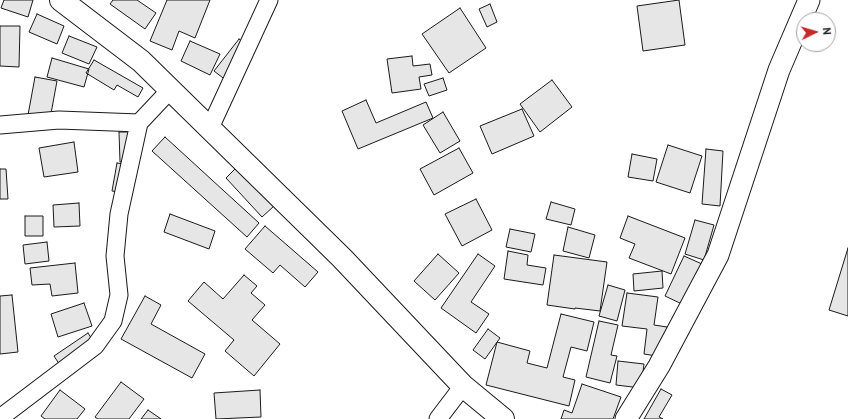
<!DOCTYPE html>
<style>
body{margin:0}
#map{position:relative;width:848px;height:419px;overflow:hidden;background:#fff;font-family:"PT Sans",sans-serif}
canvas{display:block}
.north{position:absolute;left:796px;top:12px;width:40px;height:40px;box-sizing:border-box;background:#fff;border:1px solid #a3a3a3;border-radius:50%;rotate:85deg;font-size:11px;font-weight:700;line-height:16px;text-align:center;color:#1a1a1a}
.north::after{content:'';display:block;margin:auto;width:14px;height:18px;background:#c62828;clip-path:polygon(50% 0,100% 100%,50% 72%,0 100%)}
</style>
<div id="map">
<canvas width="848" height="419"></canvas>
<div class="north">N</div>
</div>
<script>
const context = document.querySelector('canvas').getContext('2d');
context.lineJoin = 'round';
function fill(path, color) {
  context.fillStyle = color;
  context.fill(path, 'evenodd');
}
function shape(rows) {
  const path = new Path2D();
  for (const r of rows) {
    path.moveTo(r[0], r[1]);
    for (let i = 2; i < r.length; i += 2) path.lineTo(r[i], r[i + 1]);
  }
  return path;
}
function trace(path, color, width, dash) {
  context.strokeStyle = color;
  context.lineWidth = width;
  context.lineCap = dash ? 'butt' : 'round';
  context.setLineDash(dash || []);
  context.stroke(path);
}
const building = shape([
 [4,0,33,0,28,17,1,8,4,0],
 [113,0,137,0,156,13,145,29,110,4,113,0],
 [167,0,210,0,195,38,179,31,172,50,150,41,167,0],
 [679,0,685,45,643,51,637,6,679,0],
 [490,4,497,22,487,27,479,9,490,4],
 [460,8,486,48,449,73,422,34,460,8],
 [37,14,64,26,57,44,29,32,37,14],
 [0,26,20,26,19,67,0,66,0,26],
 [69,36,97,47,89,64,62,53,69,36],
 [239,39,255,50,231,84,214,71,239,39],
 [190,41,220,54,210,75,181,61,190,41],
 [412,56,413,66,430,64,432,75,419,77,421,89,392,93,387,59,412,56],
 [52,58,89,69,84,87,47,77,52,58],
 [94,60,143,88,138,97,117,85,114,90,86,73,94,60],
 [35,77,57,81,50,119,28,115,35,77],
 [443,78,447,90,429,96,424,84,443,78],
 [552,80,572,107,540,132,520,104,552,80],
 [366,100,376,123,426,102,433,118,358,149,342,111,366,100],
 [522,109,534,136,492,154,480,126,522,109],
 [443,112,460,141,440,153,423,125,443,112],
 [119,132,134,132,135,161,120,162,119,132],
 [165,137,259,223,247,237,152,151,165,137],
 [74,142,78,172,44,177,39,148,74,142],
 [668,145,702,156,690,193,656,182,668,145],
 [459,148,473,173,434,195,420,169,459,148],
 [706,149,723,151,720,206,702,204,706,149],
 [632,154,657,159,653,181,628,177,632,154],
 [117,163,131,165,126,193,112,191,117,163],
 [237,167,274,206,262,217,226,178,237,167],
 [0,169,6,169,8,199,0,199,0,169],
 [476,199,492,230,462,246,445,214,476,199],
 [551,202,575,209,571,225,546,219,551,202],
 [79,203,80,226,54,227,53,205,79,203],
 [170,214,215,231,209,249,164,232,170,214],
 [25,216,43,216,43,236,25,236,25,216],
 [628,216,685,238,671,274,629,258,635,244,620,238,628,216],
 [695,220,714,225,704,260,685,254,695,220],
 [265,226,318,272,305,287,280,265,273,273,245,249,265,226],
 [568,227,595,235,589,258,563,251,568,227],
 [510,229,535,234,531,252,506,247,510,229],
 [47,242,49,261,25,264,23,245,47,242],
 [848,248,848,316,829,310,848,248],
 [508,251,528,255,527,265,546,268,543,285,504,279,508,251],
 [438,254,459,273,435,300,414,281,438,254],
 [478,254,495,266,471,302,489,314,476,333,441,308,478,254],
 [554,255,607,262,600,311,575,308,575,309,547,305,554,255],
 [684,256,702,264,684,305,665,296,684,256],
 [75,263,78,293,52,296,50,284,32,285,30,268,75,263],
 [662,271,663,288,634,291,633,274,662,271],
 [244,275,257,286,251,293,265,305,252,320,280,344,254,376,225,351,234,340,188,301,204,282,223,299,244,275],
 [608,285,625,290,617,321,599,316,608,285],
 [627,293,658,297,654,325,667,327,663,357,644,354,647,329,622,326,627,293],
 [12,295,18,352,0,354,0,296,12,295],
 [145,296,161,305,151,324,205,354,192,378,121,339,145,296],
 [84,303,92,326,58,337,51,314,84,303],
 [561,314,594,322,587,351,571,347,563,377,575,380,569,406,486,385,497,342,530,351,527,363,547,368,561,314],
 [599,321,618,325,611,355,617,356,610,383,586,377,599,321],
 [488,329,500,338,485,359,473,350,488,329],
 [88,333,97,347,63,370,54,356,88,333],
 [618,361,644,364,641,388,616,385,618,361],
 [121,382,144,399,129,419,98,419,95,417,121,382],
 [582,384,621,397,613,419,561,419,564,410,572,413,582,384],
 [661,389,672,395,659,417,663,419,644,419,661,389],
 [60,390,85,409,77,419,45,419,41,416,60,390],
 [260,390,261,417,216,419,214,393,260,390],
 [148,410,161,419,141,419,148,410]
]);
fill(building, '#e6e6e6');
trace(building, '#1a1a1a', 1);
const minor = shape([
 [0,125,59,120,139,123],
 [210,128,269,0],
 [0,418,95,346,113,321,119,295,115,256,119,214,139,123,171,89],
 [438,419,463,386]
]);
const tertiary = shape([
 [626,419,659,366,718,255,779,70,809,0]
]);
const primary = shape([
 [61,0,141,61,342,258,463,386,503,419]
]);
trace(minor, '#1a1a1a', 19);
trace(tertiary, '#1a1a1a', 23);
trace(primary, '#1a1a1a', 24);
trace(minor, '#fff', 17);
trace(tertiary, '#fff', 21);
trace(primary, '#fff', 22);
</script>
